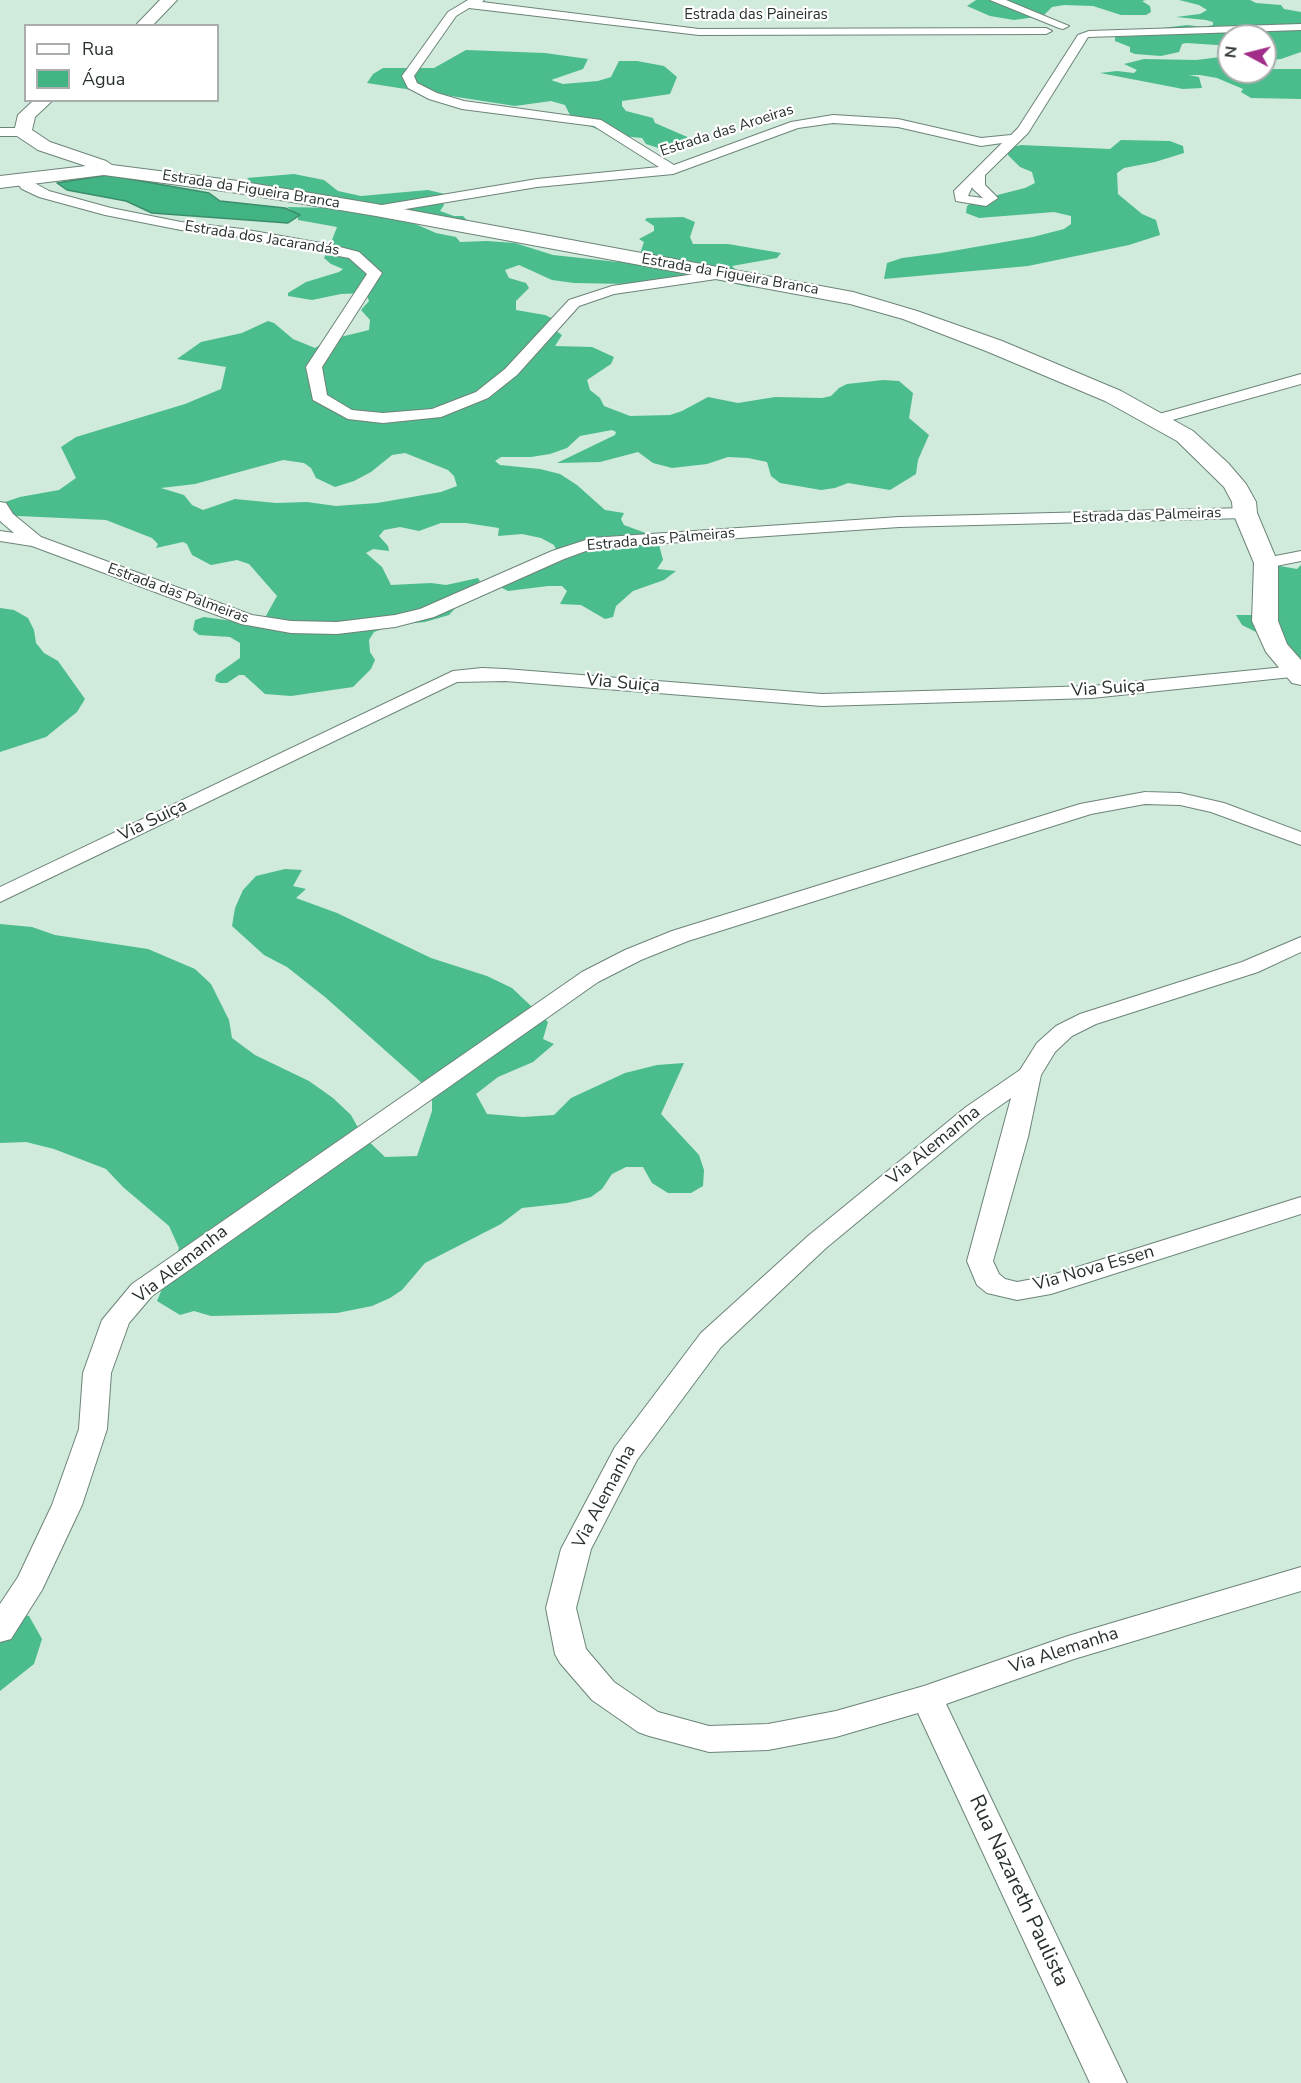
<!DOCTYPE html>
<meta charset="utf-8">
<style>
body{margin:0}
#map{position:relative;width:1301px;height:2083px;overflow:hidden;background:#d0eadc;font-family:"Nunito Sans",sans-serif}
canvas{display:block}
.legend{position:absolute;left:24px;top:24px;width:195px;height:78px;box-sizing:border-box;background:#fff;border:2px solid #a9adab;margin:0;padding:8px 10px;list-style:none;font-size:18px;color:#27312c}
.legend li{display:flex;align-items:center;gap:12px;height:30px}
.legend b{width:30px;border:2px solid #a9adab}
.north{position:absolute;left:1217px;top:24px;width:60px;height:60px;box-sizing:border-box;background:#fff;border:2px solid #a9adab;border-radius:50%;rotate:277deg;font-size:16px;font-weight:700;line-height:24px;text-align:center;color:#27312c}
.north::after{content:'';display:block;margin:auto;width:21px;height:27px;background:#a12d88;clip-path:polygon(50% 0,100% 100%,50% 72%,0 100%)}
</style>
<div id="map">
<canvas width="1301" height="2083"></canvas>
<ul class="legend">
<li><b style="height:8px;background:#fff"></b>Rua</li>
<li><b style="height:16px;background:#42b484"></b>Água</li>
</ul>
<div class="north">N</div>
</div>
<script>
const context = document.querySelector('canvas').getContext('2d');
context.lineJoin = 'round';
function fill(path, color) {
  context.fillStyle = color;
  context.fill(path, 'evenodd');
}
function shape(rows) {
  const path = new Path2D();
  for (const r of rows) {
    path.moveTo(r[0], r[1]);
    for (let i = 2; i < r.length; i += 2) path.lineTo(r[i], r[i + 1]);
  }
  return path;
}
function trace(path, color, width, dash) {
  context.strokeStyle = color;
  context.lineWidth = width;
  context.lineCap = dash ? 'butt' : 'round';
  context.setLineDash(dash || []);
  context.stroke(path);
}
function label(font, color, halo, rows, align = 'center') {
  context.font = font + ' "Nunito Sans",sans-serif';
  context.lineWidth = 4.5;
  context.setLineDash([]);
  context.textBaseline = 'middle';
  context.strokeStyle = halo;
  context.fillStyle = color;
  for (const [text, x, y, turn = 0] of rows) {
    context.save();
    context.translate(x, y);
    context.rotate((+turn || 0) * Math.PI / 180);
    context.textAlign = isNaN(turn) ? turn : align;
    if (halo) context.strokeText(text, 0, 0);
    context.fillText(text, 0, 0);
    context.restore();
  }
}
fill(shape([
 [976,0,1146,0,1142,1,1150,6,1151,12,1146,15,1121,15,1093,6,1064,5,1052,7,1043,16,1014,20,990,16,967,6],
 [1179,0,1250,0,1256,3,1281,5,1284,9,1301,12,1301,52,1281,59,1265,61,1265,56,1275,53,1265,52,1265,36,1229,36,1229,50,1217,45,1186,43,1182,44,1179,52,1161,56,1135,54,1130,52,1130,47,1115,41,1115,37,1150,35,1146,30,1187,25,1203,27,1213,25,1213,22,1206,20,1176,17,1200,14,1207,10,1199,5],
 [466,50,545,53,588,59,583,69,551,80,563,84,598,81,611,77,619,61,637,61,664,66,677,77,670,94,622,101,622,106,626,111,653,118,655,123,692,139,693,144,671,152,646,144,642,138,612,135,572,119,565,105,551,101,515,106,367,83,373,74,383,68,434,68],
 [1229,56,1229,72,1265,72,1265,69,1301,69,1301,99,1251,98,1241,92,1243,89,1217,78,1200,75,1189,75,1199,77,1202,88,1183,89,1100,73,1117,71,1134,73,1137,70,1124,64,1144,59,1196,60],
 [1121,140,1170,141,1183,146,1184,153,1155,162,1124,168,1117,173,1118,194,1142,214,1156,220,1160,235,1129,245,1028,266,884,279,887,263,902,258,941,253,1033,237,1064,229,1071,224,1071,216,1054,212,979,218,966,213,967,206,974,201,1025,188,1035,183,1032,172,1020,167,1008,155,1008,148,1021,145,1110,149],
 [294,174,324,180,338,191,361,196,428,190,449,195,440,198,444,205,440,211,454,216,463,216,473,227,413,223,436,233,456,237,460,242,487,241,515,243,553,255,618,262,640,254,644,242,639,239,654,231,654,226,645,220,647,218,683,217,695,222,690,237,693,244,728,244,781,253,777,258,732,266,736,270,767,281,749,287,714,279,689,276,628,284,574,283,552,280,519,265,505,270,509,278,526,283,529,288,516,301,516,310,545,315,560,322,553,329,562,335,555,346,592,347,614,357,611,364,587,380,590,390,600,398,604,406,630,416,670,415,682,411,708,397,738,403,775,397,822,398,831,396,839,388,847,384,883,380,899,381,913,393,909,418,929,435,918,460,916,474,890,490,848,483,835,488,821,490,780,483,771,476,767,462,748,458,728,457,707,464,672,468,653,463,638,452,600,462,557,463,615,435,616,432,612,430,580,436,567,448,550,454,531,457,501,457,495,461,500,465,540,469,560,474,577,485,605,510,624,513,621,519,624,525,651,535,658,541,663,560,657,569,676,571,664,580,633,591,616,606,613,617,605,619,581,605,560,604,567,591,562,586,548,586,508,591,500,587,557,552,554,545,541,538,522,534,498,536,499,528,466,523,441,523,419,531,400,527,384,530,379,536,388,546,389,551,373,549,366,553,382,567,391,585,431,583,446,585,478,578,480,581,449,615,425,622,392,625,374,632,369,640,370,652,375,660,371,669,353,687,291,696,265,694,244,675,239,675,227,683,220,683,215,681,216,675,240,658,240,643,230,637,199,635,193,630,195,620,204,617,254,624,262,623,277,596,249,564,237,560,211,565,192,555,187,544,183,542,156,548,158,544,152,538,106,520,18,516,7,515,1,508,5,502,20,497,59,490,76,478,61,447,76,437,185,404,221,389,226,367,177,359,201,342,242,333,268,321,274,323,293,339,315,348,328,340,369,330,370,320,361,310,369,301,366,293,341,294,312,300,288,296,288,293,306,282,339,272,343,269,331,264,324,258,328,250,323,247,332,240,337,227,298,220,298,215,287,207,334,208,252,183,247,178],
 [405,453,448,470,454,476,457,486,441,492,377,503,336,506,307,502,276,503,235,499,203,510,192,505,184,495,161,488,195,484,283,460,304,463,311,468,316,478,335,487,354,481,371,472,392,455],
 [1274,565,1297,569,1301,565,1301,667,1266,637,1242,625,1236,615,1256,615],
 [0,608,14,610,28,618,34,630,36,643,44,653,58,661,85,699,77,712,46,737,0,752],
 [285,869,302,870,293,886,306,889,296,898,337,913,431,958,487,976,512,988,548,1022,543,1039,554,1044,533,1062,498,1077,476,1094,487,1114,523,1117,554,1115,571,1098,625,1073,657,1065,684,1063,661,1114,699,1155,704,1170,703,1186,691,1193,668,1193,652,1183,643,1167,626,1167,612,1174,602,1189,591,1197,567,1203,522,1208,501,1224,425,1263,402,1290,390,1298,372,1306,337,1313,211,1316,194,1311,180,1315,157,1301,179,1248,169,1226,123,1187,106,1169,54,1149,26,1142,0,1143,0,924,32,927,55,935,148,949,195,969,211,984,229,1020,232,1038,255,1055,309,1081,333,1098,351,1115,362,1135,385,1157,417,1156,432,1111,432,1092,325,997,287,967,264,955,232,926,235,908,243,890,256,876],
 [0,1612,29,1616,42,1639,34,1664,0,1691]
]), '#4bbc8c');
const water = shape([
 [107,175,209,193,220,201,285,208,300,215,288,223,152,213,126,201,67,190,57,183,107,175]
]);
fill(water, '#42b484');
trace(water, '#3a8d6a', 1.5);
const street = shape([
 [468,0,484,0,482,2,699,29,1046,28,1052,31,1046,34,699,35,469,8,456,16,414,76,417,83,437,93,464,101,601,120,674,165,791,122,833,115,898,119,981,138,1011,135,1018,128,1078,35,1089,31,1301,24,1301,30,1088,37,1028,133,985,175,985,185,998,198,986,206,956,201,954,191,1002,143,981,146,898,127,833,123,798,128,673,174,537,187,376,214,371,213,369,210,371,207,376,206,537,179,659,167,594,126,462,109,429,99,408,88,402,76,448,12,468,0],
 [972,187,973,189,983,198,968,196,972,187],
 [990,0,1006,0,1069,26,1063,29,1059,28,990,0],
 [0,128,23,128,29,132,23,136,0,136,0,128],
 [22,176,49,191,111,208,181,222,242,229,332,245,359,252,382,273,322,367,327,395,352,410,383,413,432,409,476,392,505,369,569,300,612,286,723,270,730,274,723,278,614,294,579,306,517,375,488,398,441,417,383,423,348,419,313,400,306,367,367,274,349,258,242,237,181,230,105,215,39,197,22,189,17,183,15,180,22,176],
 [1301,374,1301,384,1158,424,1150,419,1152,416,1301,374],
 [0,502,6,503,13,514,41,537,252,615,291,621,337,622,395,615,420,609,552,551,592,538,899,517,1245,508,1251,509,1254,513,1251,517,1245,518,899,527,594,548,564,559,434,617,395,627,337,634,291,633,241,624,32,546,0,541,0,531,14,533,0,521,0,502],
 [1301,551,1301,561,1266,568,1260,567,1257,563,1260,559,1301,551],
 [1295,666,1301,668,1301,676,1092,698,822,706,505,681,457,682,0,902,0,887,453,671,482,668,505,669,822,694,1092,686,1295,666],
 [1145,792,1180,793,1224,803,1301,832,1301,845,1211,812,1180,805,1145,804,1091,814,688,941,641,960,598,982,152,1296,129,1323,111,1373,107,1429,82,1505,42,1590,11,1639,0,1642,0,1604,18,1577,52,1505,79,1429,83,1373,102,1320,132,1284,582,972,625,950,672,931,1080,804,1145,792],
 [1301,937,1301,952,1258,972,1096,1024,1072,1036,1055,1052,1041,1075,1028,1137,993,1261,999,1274,1005,1279,1017,1282,1049,1276,1301,1197,1301,1214,1051,1294,1017,1300,987,1293,977,1285,967,1261,1011,1098,984,1117,826,1248,721,1347,637,1460,591,1549,576,1608,586,1649,614,1682,658,1712,709,1726,768,1724,836,1711,924,1686,1068,1636,1301,1567,1301,1591,1074,1659,946,1704,1127,2083,1090,2083,918,1713,836,1737,768,1750,709,1752,649,1736,638,1732,592,1700,560,1663,555,1654,546,1608,561,1549,615,1447,701,1333,808,1236,966,1107,1020,1070,1037,1043,1056,1026,1080,1014,1242,962,1301,937]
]);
const secondary = shape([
 [160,0,177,0,152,26,135,26,160,0],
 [34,100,53,100,35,117,32,130,50,142,106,161,112,165,238,181,376,204,853,292,917,311,1002,341,1121,391,1193,431,1228,463,1246,484,1256,502,1257,513,1278,563,1278,621,1287,644,1301,660,1301,685,1292,683,1266,652,1252,621,1254,563,1233,513,1232,502,1224,487,1177,441,1105,401,986,351,903,319,850,304,376,216,238,193,104,175,0,188,0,176,86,166,38,150,17,136,14,132,18,115,34,100]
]);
trace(street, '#6c8478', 2);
trace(secondary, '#6c8478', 2);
fill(street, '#fff');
fill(secondary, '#fff');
label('15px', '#27312c', '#fff', [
 ["Estrada das Paineiras",756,15],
 ["Estrada das Aroeiras",727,131,-18],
 ["Estrada da Figueira Branca",251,190,9],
 ["Estrada dos Jacarandás",262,239,9],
 ["Estrada da Figueira Branca",730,275,10],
 ["Estrada das Palmeiras",1147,516,-2],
 ["Estrada das Palmeiras",661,540,-5],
 ["Estrada das Palmeiras",178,594,20]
]);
label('18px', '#27312c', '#fff', [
 ["Via Suiça",623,684,5],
 ["Via Suiça",1108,689,-4],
 ["Via Suiça",153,821,-26],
 ["Via Alemanha",934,1146,-39],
 ["Via Alemanha",181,1265,-38],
 ["Via Nova Essen",1094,1269,-16],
 ["Via Alemanha",605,1497,-62],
 ["Via Alemanha",1064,1651,-18]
]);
label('21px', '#27312c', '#fff', [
 ["Rua Nazareth Paulista",1018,1891,65]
]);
</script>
